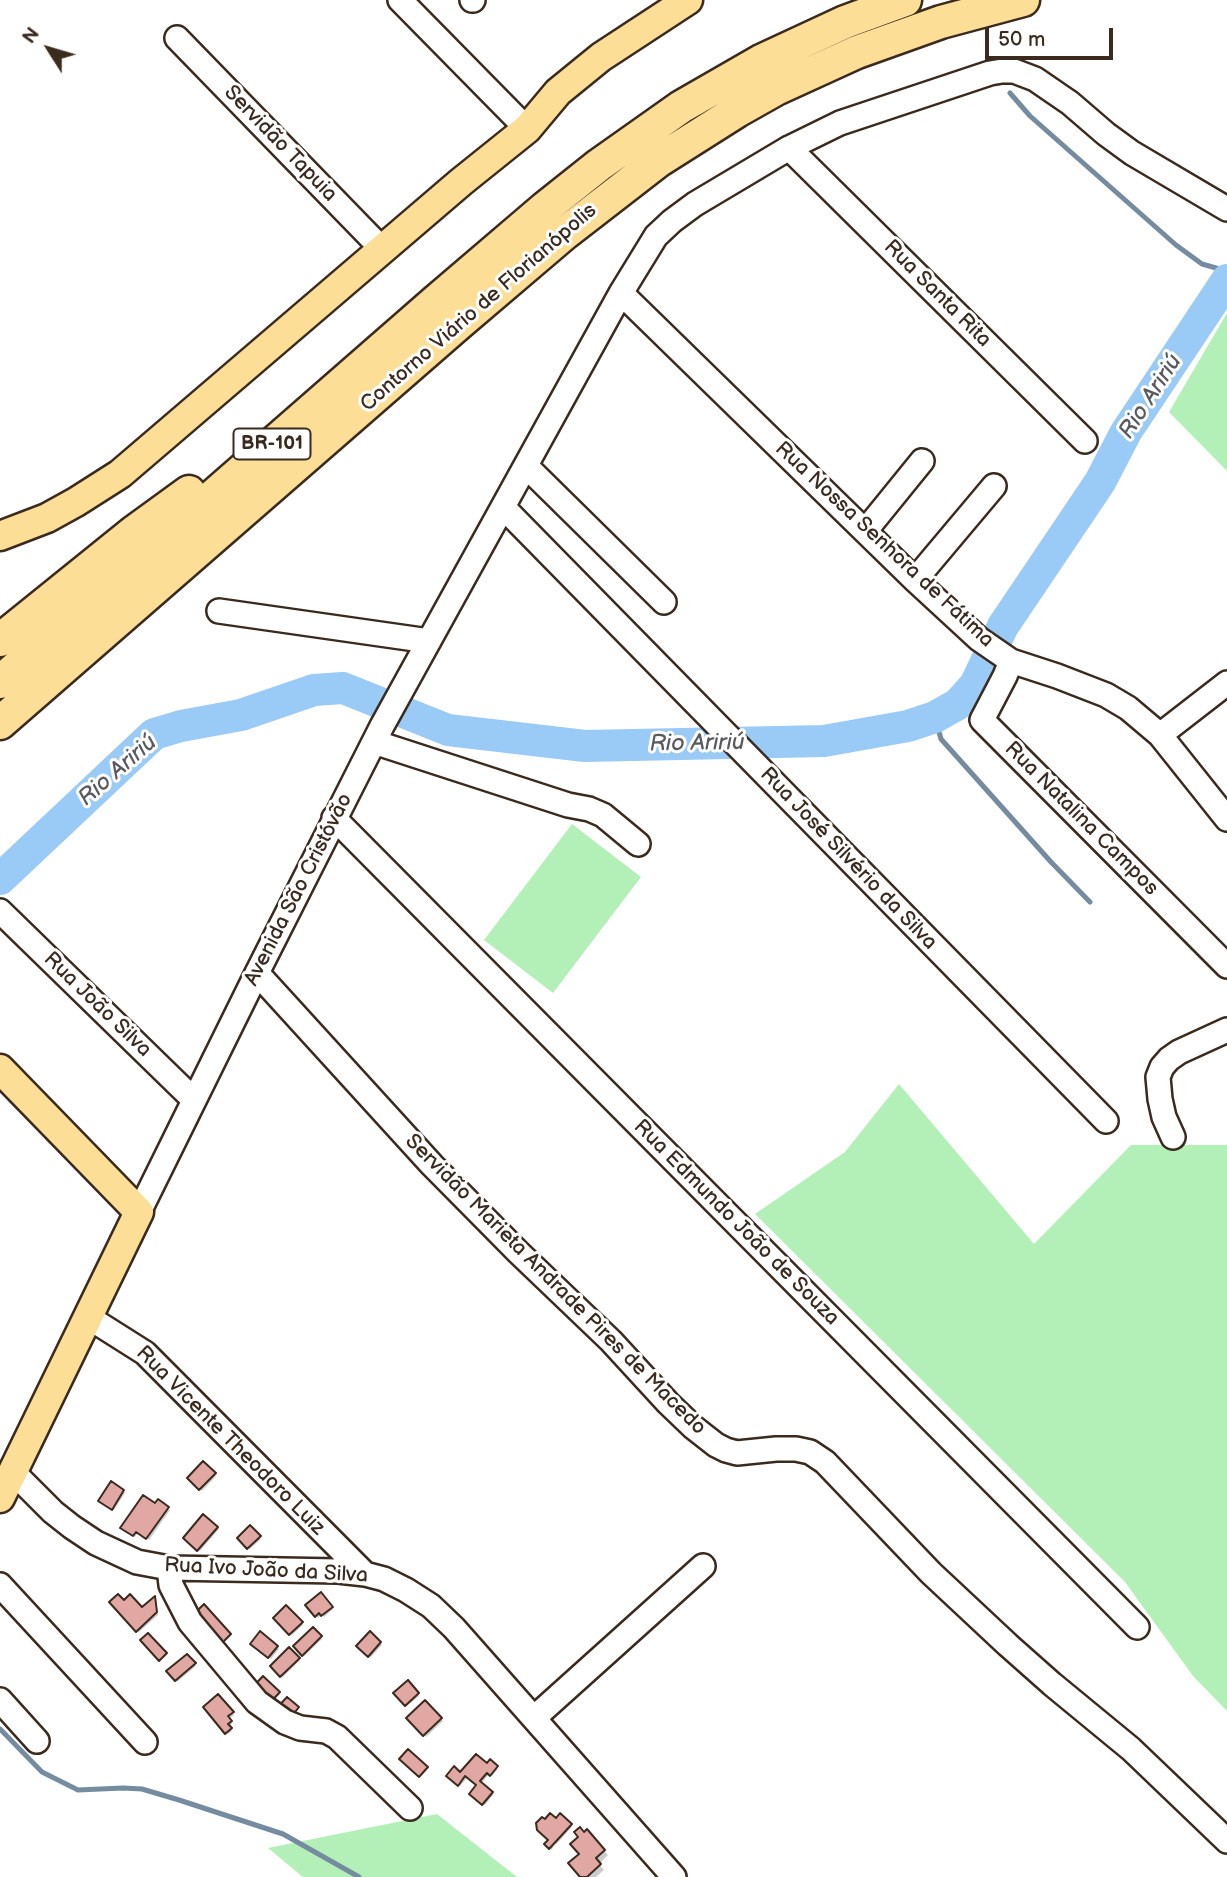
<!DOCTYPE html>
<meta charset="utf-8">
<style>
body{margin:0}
#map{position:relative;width:1227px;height:1877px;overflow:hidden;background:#fff;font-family:"Balsamiq Sans",sans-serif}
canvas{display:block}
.north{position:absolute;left:14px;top:14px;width:70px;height:70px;-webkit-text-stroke:5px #fff;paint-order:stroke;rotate:307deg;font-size:19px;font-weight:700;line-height:28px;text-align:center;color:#3b2a1e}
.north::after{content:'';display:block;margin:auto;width:24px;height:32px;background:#3b2a1e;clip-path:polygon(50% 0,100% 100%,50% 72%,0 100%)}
.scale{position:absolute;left:985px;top:28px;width:128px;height:32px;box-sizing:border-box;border:4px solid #3b2a1e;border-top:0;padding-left:9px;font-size:21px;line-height:24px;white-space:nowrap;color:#3b2a1e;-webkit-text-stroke:5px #fff;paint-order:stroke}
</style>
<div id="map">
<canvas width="1227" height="1877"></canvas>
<div class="north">N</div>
<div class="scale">50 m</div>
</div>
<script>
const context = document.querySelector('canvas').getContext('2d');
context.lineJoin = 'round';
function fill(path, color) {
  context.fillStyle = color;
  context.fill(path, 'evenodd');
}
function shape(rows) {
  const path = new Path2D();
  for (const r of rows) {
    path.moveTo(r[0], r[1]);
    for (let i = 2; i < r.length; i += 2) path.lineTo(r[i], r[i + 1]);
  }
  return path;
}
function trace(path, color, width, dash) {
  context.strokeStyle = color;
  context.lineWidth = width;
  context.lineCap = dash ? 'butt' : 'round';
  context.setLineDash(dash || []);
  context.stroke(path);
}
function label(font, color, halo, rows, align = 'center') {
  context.font = font + ' "Balsamiq Sans",sans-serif';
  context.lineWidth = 6;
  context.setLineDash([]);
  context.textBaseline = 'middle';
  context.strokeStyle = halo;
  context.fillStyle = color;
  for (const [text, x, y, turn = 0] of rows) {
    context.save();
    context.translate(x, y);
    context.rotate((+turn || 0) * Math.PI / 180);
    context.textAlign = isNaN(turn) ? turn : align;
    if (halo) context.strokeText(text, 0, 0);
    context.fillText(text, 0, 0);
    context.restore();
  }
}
fill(shape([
 [1227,313,1227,471,1169,412],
 [572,824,641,877,553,993,484,940],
 [899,1084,1034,1244,1131,1145,1227,1145,1227,1711,1193,1676,1125,1582,755,1214,845,1152],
 [437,1814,517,1877,303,1877,268,1848]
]), '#b2f0b7');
fill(shape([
 [203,1464,216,1476,202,1491,189,1478],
 [123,1491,125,1493,114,1510,102,1502],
 [155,1505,170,1510,149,1540,138,1532,135,1537,124,1529],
 [204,1516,219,1529,200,1551,185,1538],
 [250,1528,261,1539,250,1549,240,1538],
 [321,1594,333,1609,324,1617,322,1614,318,1618,307,1605],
 [155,1598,158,1615,139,1632,111,1602,124,1602,142,1610],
 [286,1608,303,1625,292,1635,275,1618],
 [313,1629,322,1639,304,1656,295,1646],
 [261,1633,279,1649,271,1659,252,1643],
 [370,1634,382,1645,371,1657,359,1646],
 [289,1650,300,1660,283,1677,272,1667],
 [187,1656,196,1666,177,1682,169,1671],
 [408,1683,419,1696,407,1706,396,1693],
 [218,1696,234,1715,229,1719,232,1724,229,1727,232,1731,228,1734,205,1707],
 [425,1702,443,1721,426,1737,408,1718],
 [490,1762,498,1769,492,1776,489,1774,481,1784,493,1795,485,1805,471,1794,478,1785,468,1777,460,1786,448,1776,461,1775,487,1765],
 [560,1816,572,1827,551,1850,546,1844,548,1842,553,1847,556,1844,538,1829],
 [587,1832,608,1855,599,1864,604,1870,596,1877,582,1877,581,1854,585,1834]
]), '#0003');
trace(shape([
 [1010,93,1030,116,1176,245,1202,264,1227,271],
 [935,717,941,739,1051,862,1090,902],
 [0,1729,42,1772,78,1790,123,1788,142,1789,179,1800,283,1834,359,1877]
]), '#748ba0', 5);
trace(shape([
 [0,879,154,734,181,726,241,715,314,690,343,688,448,730,585,746,824,741,908,726,935,717,958,704,975,685,1003,626,1100,482,1126,432,1227,280]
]), '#9acbf6', 32);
const building = shape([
 [203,1461,216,1473,199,1490,187,1478,203,1461],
 [111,1481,124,1490,112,1510,98,1501,111,1481],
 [143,1495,155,1503,158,1499,169,1507,146,1539,136,1532,133,1536,120,1528,143,1495],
 [203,1514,218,1527,197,1551,183,1538,203,1514],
 [250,1525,261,1536,247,1549,237,1538,250,1525],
 [321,1592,333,1607,321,1616,319,1613,315,1617,305,1605,321,1592],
 [118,1594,124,1600,130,1594,142,1607,155,1596,157,1612,136,1632,109,1602,118,1594],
 [204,1604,231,1634,220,1645,193,1615,204,1604],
 [286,1605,303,1622,289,1635,273,1618,286,1605],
 [313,1627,322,1636,302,1656,293,1646,313,1627],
 [260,1631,278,1646,268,1658,250,1644,260,1631],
 [370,1631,381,1642,368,1657,356,1646,370,1631],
 [148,1633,167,1653,159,1661,140,1640,148,1633],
 [289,1647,300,1658,280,1677,270,1666,289,1647],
 [187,1654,196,1663,175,1681,166,1671,187,1654],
 [263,1676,280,1692,267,1706,250,1690,263,1676],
 [408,1680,419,1693,405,1706,393,1693,408,1680],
 [218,1694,234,1712,228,1716,232,1721,228,1724,232,1728,225,1734,203,1707,218,1694],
 [287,1697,299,1707,288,1721,275,1710,287,1697],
 [425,1700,442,1718,423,1736,406,1718,425,1700],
 [408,1749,428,1767,419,1777,399,1759,408,1749],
 [476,1754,487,1763,490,1759,498,1766,490,1776,487,1773,480,1781,493,1792,482,1805,469,1794,476,1785,465,1776,458,1786,446,1776,454,1766,460,1772,476,1754],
 [550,1813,556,1818,560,1813,572,1824,549,1849,544,1844,548,1840,537,1830,536,1823,542,1817,545,1819,550,1813],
 [580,1827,584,1832,587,1829,605,1850,596,1858,601,1864,587,1877,580,1877,568,1863,579,1854,570,1844,578,1837,574,1832,580,1827]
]);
fill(building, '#e1a7a2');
trace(building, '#3b2a1e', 2);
const minor = shape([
 [400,0,527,129],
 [472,0,473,0],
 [177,38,382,249],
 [789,148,1085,441],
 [621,293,915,580,979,639,1011,661,1057,676,1106,695,1128,708,1160,735,1227,819],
 [526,466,664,602],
 [503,507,1106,1121],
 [866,530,922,461],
 [915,580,994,486],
 [219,611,429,641],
 [1011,661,1005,676,982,720,1227,966],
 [1160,735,1227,683],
 [374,742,568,805,589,809,603,815,638,844],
 [334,818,1137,1627],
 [0,911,194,1100],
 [257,973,432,1165,518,1252,611,1341,668,1403,693,1427,716,1445,726,1450,737,1453,776,1449,796,1449,810,1452,825,1462,931,1573,1008,1645,1052,1684,1131,1749,1227,1841],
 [1173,1137,1164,1117,1160,1099,1158,1077,1162,1067,1169,1059,1179,1052,1227,1030],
 [139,1212,257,973,382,726,621,293,656,236,672,221,695,204,789,148,840,123,990,73,1002,71,1014,71,1035,79,1070,103,1106,134,1132,153,1227,209],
 [88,1317,145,1353,365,1574],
 [13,1472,53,1512,72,1527,96,1543,137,1562,169,1568,338,1571,365,1574,384,1579,406,1590,431,1606,454,1628,674,1877],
 [169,1568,171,1585,190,1622,257,1702,285,1722,300,1728,326,1731,337,1737,410,1808],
 [0,1585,145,1742],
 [0,1700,37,1741],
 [534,1718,703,1566]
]);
const major = shape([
 [0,536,47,518,76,502,120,474,461,182,527,129,558,92,601,57,688,0],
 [0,1069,139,1212,0,1498]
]);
const highway = shape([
 [0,640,134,532,189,492],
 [0,682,435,302,545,208,599,165,681,107,761,61,845,22,905,0],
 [0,723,457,325,565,233,658,161,737,111,776,89,857,52,941,22,1023,0]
]);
trace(minor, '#3b2a1e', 28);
trace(major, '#3b2a1e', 33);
trace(highway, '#3b2a1e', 37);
trace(minor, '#fff', 23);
trace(major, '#fcde96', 28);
trace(highway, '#fcde96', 32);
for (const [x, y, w] of [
 [272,444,77]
]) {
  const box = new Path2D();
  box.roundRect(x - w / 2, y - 15.5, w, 31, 5);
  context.fillStyle = '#fff';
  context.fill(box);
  trace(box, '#3b2a1e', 2);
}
label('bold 19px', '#3b2a1e', null, [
 ["BR-101",272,444]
]);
label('21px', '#3b2a1e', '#fff', [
 ["Servidão Tapuia",280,144,46],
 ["Rua Santa Rita",937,294,45],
 ["Contorno Viário de Florianópolis",479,308,-41],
 ["Rua Nossa Senhora de Fátima",884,545,43],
 ["Rua Natalina Campos",1081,819,45],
 ["Rua José Silvério da Silva",848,859,46],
 ["Avenida São Cristóvão",299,890,-63],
 ["Rua João Silva",97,1005,44],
 ["Rua Edmundo João de Souza",736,1223,45],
 ["Servidão Marieta Andrade Pires de Macedo",555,1285,45],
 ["Rua Vicente Theodoro Luiz",230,1441,45],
 ["Rua Ivo João da Silva",266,1571,3]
]);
label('italic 23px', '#585a5f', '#fff', [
 ["Rio Aririú",1151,397,-57],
 ["Rio Aririú",697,744,-1],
 ["Rio Aririú",118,771,-41]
]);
</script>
